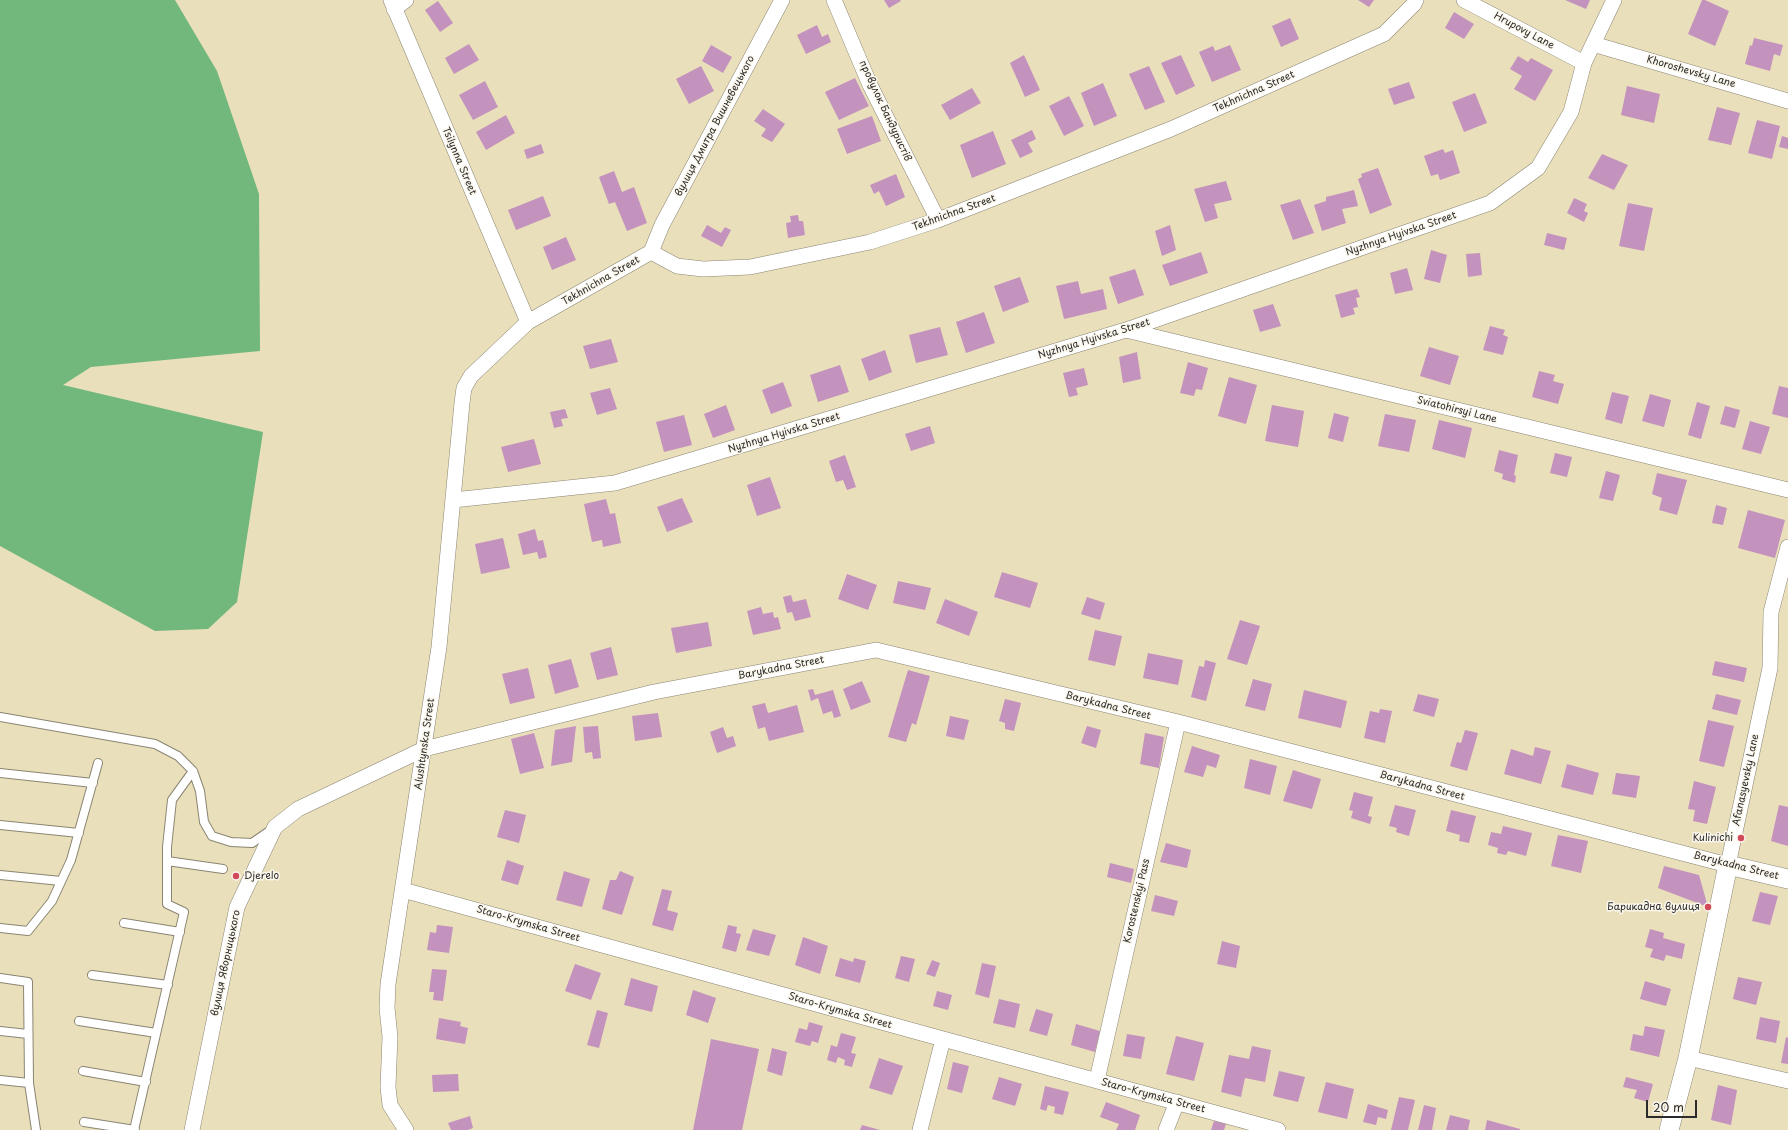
<!DOCTYPE html>
<meta charset="utf-8">
<style>
body{margin:0}
#map{position:relative;width:1788px;height:1130px;overflow:hidden;background:#eadfbb;font-family:"Playpen Sans",sans-serif}
canvas{display:block}
.scale{position:absolute;left:1646px;top:1100px;width:51px;height:18px;box-sizing:border-box;border:2px solid #2b2b2b;border-top:0;padding-left:5px;font-size:12px;line-height:14px;white-space:nowrap;color:#2b2b2b;-webkit-text-stroke:3px #fbf7ec;paint-order:stroke}
</style>
<div id="map">
<canvas width="1788" height="1130"></canvas>
<div class="scale">20 m</div>
</div>
<script>
const context = document.querySelector('canvas').getContext('2d');
context.lineJoin = 'round';
function fill(path, color) {
  context.fillStyle = color;
  context.fill(path, 'evenodd');
}
function shape(rows) {
  const path = new Path2D();
  for (const r of rows) {
    path.moveTo(r[0], r[1]);
    for (let i = 2; i < r.length; i += 2) path.lineTo(r[i], r[i + 1]);
  }
  return path;
}
function trace(path, color, width, dash) {
  context.strokeStyle = color;
  context.lineWidth = width;
  context.lineCap = dash ? 'butt' : 'round';
  context.setLineDash(dash || []);
  context.stroke(path);
}
function label(font, color, halo, rows, align = 'center') {
  context.font = font + ' "Playpen Sans",sans-serif';
  context.lineWidth = 3;
  context.setLineDash([]);
  context.textBaseline = 'middle';
  context.strokeStyle = halo;
  context.fillStyle = color;
  for (const [text, x, y, turn = 0] of rows) {
    context.save();
    context.translate(x, y);
    context.rotate((+turn || 0) * Math.PI / 180);
    context.textAlign = isNaN(turn) ? turn : align;
    if (halo) context.strokeText(text, 0, 0);
    context.fillText(text, 0, 0);
    context.restore();
  }
}
fill(shape([
 [0,0,175,0,217,71,259,194,260,351,91,367,63,385,263,432,237,602,208,629,155,631,0,546]
]), '#72b87d');
fill(shape([
 [884,0,900,0,901,1,889,8],
 [1358,0,1374,0,1369,7],
 [1565,0,1590,0,1586,9],
 [1702,0,1705,0,1729,11,1715,46,1688,34],
 [438,1,453,23,440,32,425,10],
 [1454,12,1474,24,1464,39,1445,28],
 [1290,18,1299,39,1281,47,1272,26],
 [817,25,822,37,828,34,831,42,806,54,797,35],
 [1754,38,1783,45,1780,56,1774,54,1770,71,1745,64,1750,45,1752,46],
 [469,44,479,60,454,74,445,58],
 [711,45,732,57,723,73,702,61],
 [1230,45,1241,70,1212,82,1199,52,1213,46,1215,51],
 [1024,55,1040,90,1025,97,1010,63],
 [1181,55,1195,86,1176,95,1161,63],
 [1518,56,1528,62,1531,58,1553,70,1535,101,1514,89,1522,76,1510,69],
 [701,66,714,91,689,104,676,79],
 [1149,66,1165,102,1145,110,1129,74],
 [855,78,869,106,839,120,825,92],
 [485,81,498,107,473,120,459,95],
 [1409,82,1415,98,1394,105,1388,89],
 [1103,83,1117,116,1094,126,1081,93],
 [1627,86,1660,94,1654,123,1621,115],
 [972,88,981,103,950,120,941,105],
 [1475,93,1487,123,1464,132,1452,102],
 [1069,96,1084,126,1064,136,1049,106],
 [1717,107,1740,113,1731,145,1708,140],
 [763,109,785,124,772,142,761,136,766,129,754,121],
 [506,115,515,133,486,150,476,132],
 [872,116,881,141,847,154,837,129],
 [1757,120,1780,126,1772,159,1748,153],
 [1032,130,1036,139,1028,143,1033,152,1020,158,1011,140],
 [993,131,1006,164,972,178,960,145],
 [1782,136,1788,138,1788,149,1779,147],
 [541,144,544,153,527,159,524,150],
 [1443,149,1445,153,1453,150,1460,173,1440,180,1438,174,1431,176,1424,156],
 [1602,154,1628,165,1614,190,1588,178],
 [1378,168,1392,205,1370,214,1358,179,1362,177,1361,174],
 [614,171,622,192,634,187,647,223,627,231,615,202,609,204,599,177],
 [896,174,905,197,886,206,879,191,874,194,870,185],
 [1226,181,1232,200,1214,204,1218,218,1205,222,1194,189],
 [1354,190,1358,206,1342,209,1346,223,1322,231,1314,205,1326,201,1326,197],
 [543,196,551,216,516,230,508,210],
 [1574,198,1587,204,1584,211,1588,213,1584,222,1567,213],
 [1300,199,1314,233,1293,240,1280,205],
 [1628,203,1653,208,1644,251,1619,246],
 [798,215,799,221,803,221,805,235,788,238,786,223,791,222,790,216],
 [707,225,721,233,725,227,731,230,722,247,701,236],
 [1170,225,1176,250,1162,256,1155,231],
 [1547,233,1567,238,1564,250,1544,245],
 [566,237,576,260,552,270,543,247],
 [1431,250,1447,255,1440,283,1424,279],
 [1201,252,1208,273,1170,286,1162,265],
 [1480,253,1482,275,1468,277,1466,254],
 [1407,268,1413,290,1395,294,1390,273],
 [1135,269,1144,295,1118,304,1109,277],
 [1020,277,1029,302,1003,312,994,286],
 [1078,281,1081,294,1103,289,1107,309,1064,319,1056,286],
 [1357,289,1360,297,1356,298,1358,307,1353,308,1355,314,1341,318,1335,295],
 [1273,304,1281,326,1260,332,1253,310],
 [984,312,995,343,966,353,956,322],
 [1490,326,1505,330,1503,335,1508,337,1503,355,1483,350],
 [940,327,948,355,916,363,909,335],
 [611,339,618,362,590,369,583,346],
 [1429,347,1459,356,1450,385,1420,376],
 [885,350,892,372,869,381,861,359],
 [1137,352,1141,379,1123,383,1119,357],
 [1188,362,1208,368,1202,390,1196,389,1194,396,1180,393],
 [840,365,849,392,818,402,810,375],
 [1084,368,1088,385,1076,388,1078,395,1069,397,1063,373],
 [1539,371,1555,375,1553,381,1564,384,1558,404,1532,397],
 [1229,377,1257,385,1246,424,1218,416],
 [783,382,792,406,771,414,762,390],
 [1779,386,1788,388,1788,418,1772,414],
 [610,388,617,409,597,415,590,393],
 [1612,392,1629,396,1622,424,1605,419],
 [1650,394,1671,400,1664,427,1642,421],
 [1697,402,1710,406,1701,439,1688,435],
 [726,405,735,430,713,438,704,414],
 [1272,405,1304,411,1298,447,1265,441],
 [1725,406,1740,410,1735,428,1720,424],
 [565,409,568,418,561,419,563,426,554,428,550,412],
 [1334,413,1349,417,1343,442,1328,438],
 [1385,414,1416,420,1409,452,1378,446],
 [684,415,692,445,664,452,656,422],
 [1439,420,1472,428,1465,458,1432,449],
 [1750,421,1770,427,1761,454,1742,449],
 [930,426,935,443,911,451,905,434],
 [534,439,541,464,508,472,501,447],
 [1499,450,1518,455,1514,475,1516,476,1515,483,1502,479,1503,474,1494,471],
 [1555,453,1572,457,1567,477,1550,473],
 [845,455,856,487,847,490,843,480,836,482,829,461],
 [1606,471,1620,475,1613,501,1599,498],
 [1657,473,1687,480,1677,515,1659,510,1662,498,1652,494],
 [770,477,781,508,757,516,747,485],
 [682,498,693,522,667,532,657,507],
 [606,499,610,514,615,513,621,543,603,547,602,540,592,542,584,504],
 [1716,505,1727,508,1723,525,1712,523],
 [1748,510,1785,520,1775,558,1738,548],
 [535,529,538,541,543,540,547,557,539,559,537,552,523,555,518,534],
 [503,538,510,568,481,574,475,544],
 [1002,572,1038,583,1030,608,994,597],
 [847,574,877,585,868,610,838,599],
 [898,581,931,588,925,610,893,603],
 [791,595,793,602,806,599,811,617,795,621,792,612,787,613,783,597],
 [1087,597,1105,603,1100,620,1081,614],
 [945,599,978,612,969,636,936,623],
 [761,607,763,614,773,612,774,618,778,617,781,629,753,635,747,611],
 [1240,620,1260,626,1247,665,1227,659],
 [708,622,712,646,676,653,671,628],
 [1095,630,1122,636,1115,666,1088,660],
 [611,647,618,675,597,680,590,653],
 [1148,653,1183,660,1178,685,1143,678],
 [571,659,579,687,555,694,548,665],
 [1205,660,1216,663,1206,701,1191,697,1199,666,1204,667],
 [1715,661,1747,668,1744,682,1712,675],
 [528,668,535,698,510,704,502,674],
 [908,670,930,676,916,725,912,723,906,742,888,737],
 [1253,679,1272,684,1265,711,1245,706],
 [862,681,871,702,851,710,843,689],
 [813,689,815,695,833,690,841,716,834,718,832,711,823,714,818,698,811,701,808,690],
 [1304,690,1347,701,1341,728,1298,718],
 [1418,694,1439,699,1434,717,1413,711],
 [1716,694,1741,700,1737,715,1712,709],
 [1005,699,1021,703,1014,731,1005,729,1005,723,999,721],
 [765,703,768,713,797,705,804,732,769,741,765,727,758,729,752,706],
 [1380,709,1392,711,1385,743,1364,738,1370,711,1379,713],
 [658,713,662,737,635,741,632,716],
 [950,716,969,720,964,740,946,736],
 [1708,720,1734,726,1724,767,1699,761],
 [576,726,572,762,551,766,555,730],
 [598,726,601,758,593,759,592,752,585,753,583,727],
 [1087,726,1101,730,1096,748,1081,743],
 [723,727,727,738,733,736,736,746,717,753,710,732],
 [1465,730,1478,733,1467,771,1450,766,1457,742,1461,743],
 [534,733,544,768,520,774,511,739],
 [1145,733,1164,737,1159,768,1140,764],
 [1192,746,1220,755,1216,768,1207,765,1203,777,1184,772],
 [1535,747,1551,751,1541,784,1504,774,1511,749,1533,756],
 [1250,759,1277,766,1270,795,1244,788],
 [1567,764,1599,773,1593,795,1561,787],
 [1293,770,1321,779,1312,809,1283,801],
 [1616,773,1640,776,1636,798,1612,794],
 [1694,781,1716,787,1707,824,1693,821,1695,810,1688,809],
 [1354,792,1373,797,1368,816,1372,817,1370,824,1351,818,1353,811,1349,810],
 [1395,805,1416,810,1409,836,1396,832,1397,828,1389,826],
 [1779,805,1788,807,1788,846,1771,841],
 [505,810,526,815,519,843,497,837],
 [1451,810,1476,816,1469,843,1459,841,1460,835,1446,831],
 [1503,826,1532,833,1526,856,1508,851,1506,855,1497,853,1498,848,1488,845,1491,832,1501,834],
 [1558,835,1588,841,1581,873,1551,866],
 [1166,843,1191,850,1187,868,1160,862],
 [507,860,524,866,518,885,501,880],
 [1110,863,1134,869,1131,883,1107,877],
 [1664,866,1699,875,1708,907,1658,888],
 [564,871,590,879,582,907,556,900],
 [620,871,634,877,622,915,602,909,610,880,616,880],
 [662,889,672,891,667,910,678,913,673,931,652,925],
 [1760,892,1778,896,1770,925,1752,921],
 [1155,895,1178,901,1174,916,1151,911],
 [437,925,453,927,449,953,427,950,430,932,436,933],
 [728,925,737,927,736,933,741,934,736,952,722,948],
 [753,929,776,935,769,956,746,950],
 [1650,929,1664,933,1663,938,1685,944,1682,959,1666,955,1664,961,1650,957,1653,949,1645,947],
 [803,937,828,946,820,974,795,965],
 [1222,941,1240,946,1236,968,1217,964],
 [901,956,915,959,909,982,895,978],
 [840,958,853,962,854,958,866,961,860,983,835,976],
 [932,960,940,963,935,977,926,974],
 [982,963,996,966,989,998,975,994],
 [575,964,601,973,591,1000,565,991],
 [432,969,447,970,443,1001,433,1000,434,992,429,992],
 [1738,977,1762,982,1756,1005,1733,999],
 [631,978,658,986,652,1012,624,1005],
 [1645,981,1671,989,1666,1006,1640,999],
 [693,990,716,998,708,1023,686,1015],
 [937,991,952,995,948,1010,933,1006],
 [999,999,1020,1004,1015,1028,993,1023],
 [1036,1009,1053,1014,1047,1036,1029,1031],
 [597,1010,608,1013,599,1048,587,1045],
 [1760,1017,1780,1021,1776,1043,1756,1039],
 [439,1018,461,1022,460,1026,468,1028,465,1044,436,1039],
 [809,1022,823,1026,818,1043,812,1041,810,1046,795,1042,799,1028,807,1030],
 [1076,1024,1100,1031,1095,1052,1071,1045],
 [1645,1026,1665,1030,1659,1057,1630,1050,1633,1034,1643,1036],
 [841,1033,856,1037,851,1053,856,1054,852,1067,844,1065,845,1060,838,1057,836,1063,827,1060,831,1045,837,1047],
 [1127,1034,1145,1037,1141,1059,1123,1056],
 [1176,1036,1204,1043,1194,1081,1166,1074],
 [1786,1037,1788,1038,1788,1064,1781,1063],
 [711,1039,759,1049,742,1130,693,1130],
 [1252,1046,1271,1050,1265,1082,1245,1078,1241,1097,1221,1092,1229,1055,1249,1059],
 [772,1048,787,1052,782,1076,767,1071],
 [879,1058,903,1066,892,1095,869,1088],
 [953,1062,969,1066,962,1093,947,1089],
 [1279,1071,1305,1077,1298,1102,1273,1096],
 [458,1074,459,1091,433,1092,432,1075],
 [999,1077,1022,1084,1015,1106,992,1099],
 [1626,1077,1653,1084,1648,1102,1634,1098,1637,1090,1623,1087],
 [1326,1082,1354,1089,1347,1119,1318,1112],
 [1718,1085,1737,1090,1731,1125,1711,1120],
 [1045,1086,1069,1092,1063,1115,1054,1113,1055,1107,1048,1105,1046,1111,1040,1109],
 [1399,1097,1415,1100,1408,1130,1391,1130],
 [1106,1102,1140,1115,1135,1130,1116,1130,1119,1124,1100,1117],
 [1368,1104,1388,1110,1386,1119,1378,1117,1376,1125,1363,1122],
 [1424,1105,1436,1108,1432,1130,1418,1130],
 [1450,1115,1470,1120,1468,1130,1446,1130],
 [470,1116,473,1128,468,1130,451,1130,448,1123],
 [1487,1120,1520,1129,1520,1130,1485,1130],
 [1214,1121,1226,1124,1224,1130,1211,1130],
 [862,1125,880,1130,860,1130]
]), '#c392bd');
const service = shape([
 [0,717,155,744,178,756,193,771,200,791,204,822,212,836,231,842,252,843,271,830],
 [0,773,93,783],
 [0,825,79,833],
 [167,861,223,869],
 [0,875,61,881],
 [124,923,180,932],
 [0,928,28,931,52,901,71,860,98,763],
 [92,975,168,985],
 [0,978,28,982,29,1083,36,1130],
 [79,1021,156,1033],
 [0,1031,28,1034],
 [83,1071,146,1082],
 [0,1080,29,1083],
 [84,1122,135,1130],
 [134,1130,184,912,167,904,167,847,172,800,193,771]
]);
const minor = shape([
 [391,0,528,322],
 [834,0,870,85,938,220],
 [1464,0,1584,63],
 [394,9,406,0],
 [1593,44,1788,101],
 [651,252,662,225,782,0],
 [1126,330,1788,490],
 [453,500,615,483,1126,330,1490,203,1538,168,1571,112,1584,63,1614,0],
 [403,890,943,1039,1278,1130],
 [1688,1058,1788,1081],
 [1097,1080,1178,722],
 [192,1130,237,907,275,827,298,809,424,749,654,692,876,650,1178,722,1728,865,1770,668,1771,612,1788,547],
 [406,1130,390,1105,388,1087,390,1037,387,1008,388,984,439,647,462,403,464,388,471,376,528,322,651,252,677,266,703,269,750,267,870,242,938,220,1171,129,1384,34,1414,4,1416,0],
 [920,1130,943,1039],
 [1166,1130,1177,1102]
]);
const tertiary = shape([
 [1669,1130,1688,1058,1728,865,1788,879]
]);
trace(service, '#8a8573', 10);
trace(minor, '#8a8573', 16);
trace(tertiary, '#8a8573', 20);
trace(service, '#fff', 8);
trace(minor, '#fff', 15);
trace(tertiary, '#fff', 19);
for (const [x, y, r, color] of [
 [1741,838,4,"#d1495b"],
 [236,876,4,"#d1495b"],
 [1708,907,4,"#d1495b"]
]) {
  const dot = new Path2D();
  dot.arc(x, y, r, 0, 2 * Math.PI);
  context.fillStyle = color;
  context.fill(dot);
  trace(dot, '#fbf7ec', 1.5);
}
label('10px', '#2b2b2b', '#fbf7ec', [
 ["Hrupovy Lane",1524,31,28],
 ["Khoroshevsky Lane",1691,72,16],
 ["Tekhnichna Street",1254,92,-24],
 ["провулок Бандуристів",885,111,65],
 ["вулиця Дмитра Вишневецького",715,126,-62],
 ["Tsilynna Street",459,161,67],
 ["Tekhnichna Street",954,213,-20],
 ["Nyzhnya Hyivska Street",1401,234,-19],
 ["Tekhnichna Street",601,281,-30],
 ["Nyzhnya Hyivska Street",1094,339,-17],
 ["Sviatohirsyi Lane",1457,410,14],
 ["Nyzhnya Hyivska Street",784,433,-17],
 ["Barykadna Street",781,668,-11],
 ["Barykadna Street",1108,706,14],
 ["Alushtynska Street",425,744,-82],
 ["Afanasyevsky Lane",1746,780,-78],
 ["Barykadna Street",1422,786,15],
 ["Barykadna Street",1736,866,14],
 ["Korostenskyi Pass",1137,901,-77],
 ["Staro-Krymska Street",528,924,16],
 ["вулиця Яворницького",226,963,-78],
 ["Staro-Krymska Street",840,1011,16],
 ["Staro-Krymska Street",1153,1096,15]
]);
label('10px', '#2b2b2b', '#fbf7ec', [
 ["Kulinichi",1733,838],
 ["Djerelo",244,876,"left"],
 ["Барикадна вулиця",1700,907]
], 'right');
</script>
